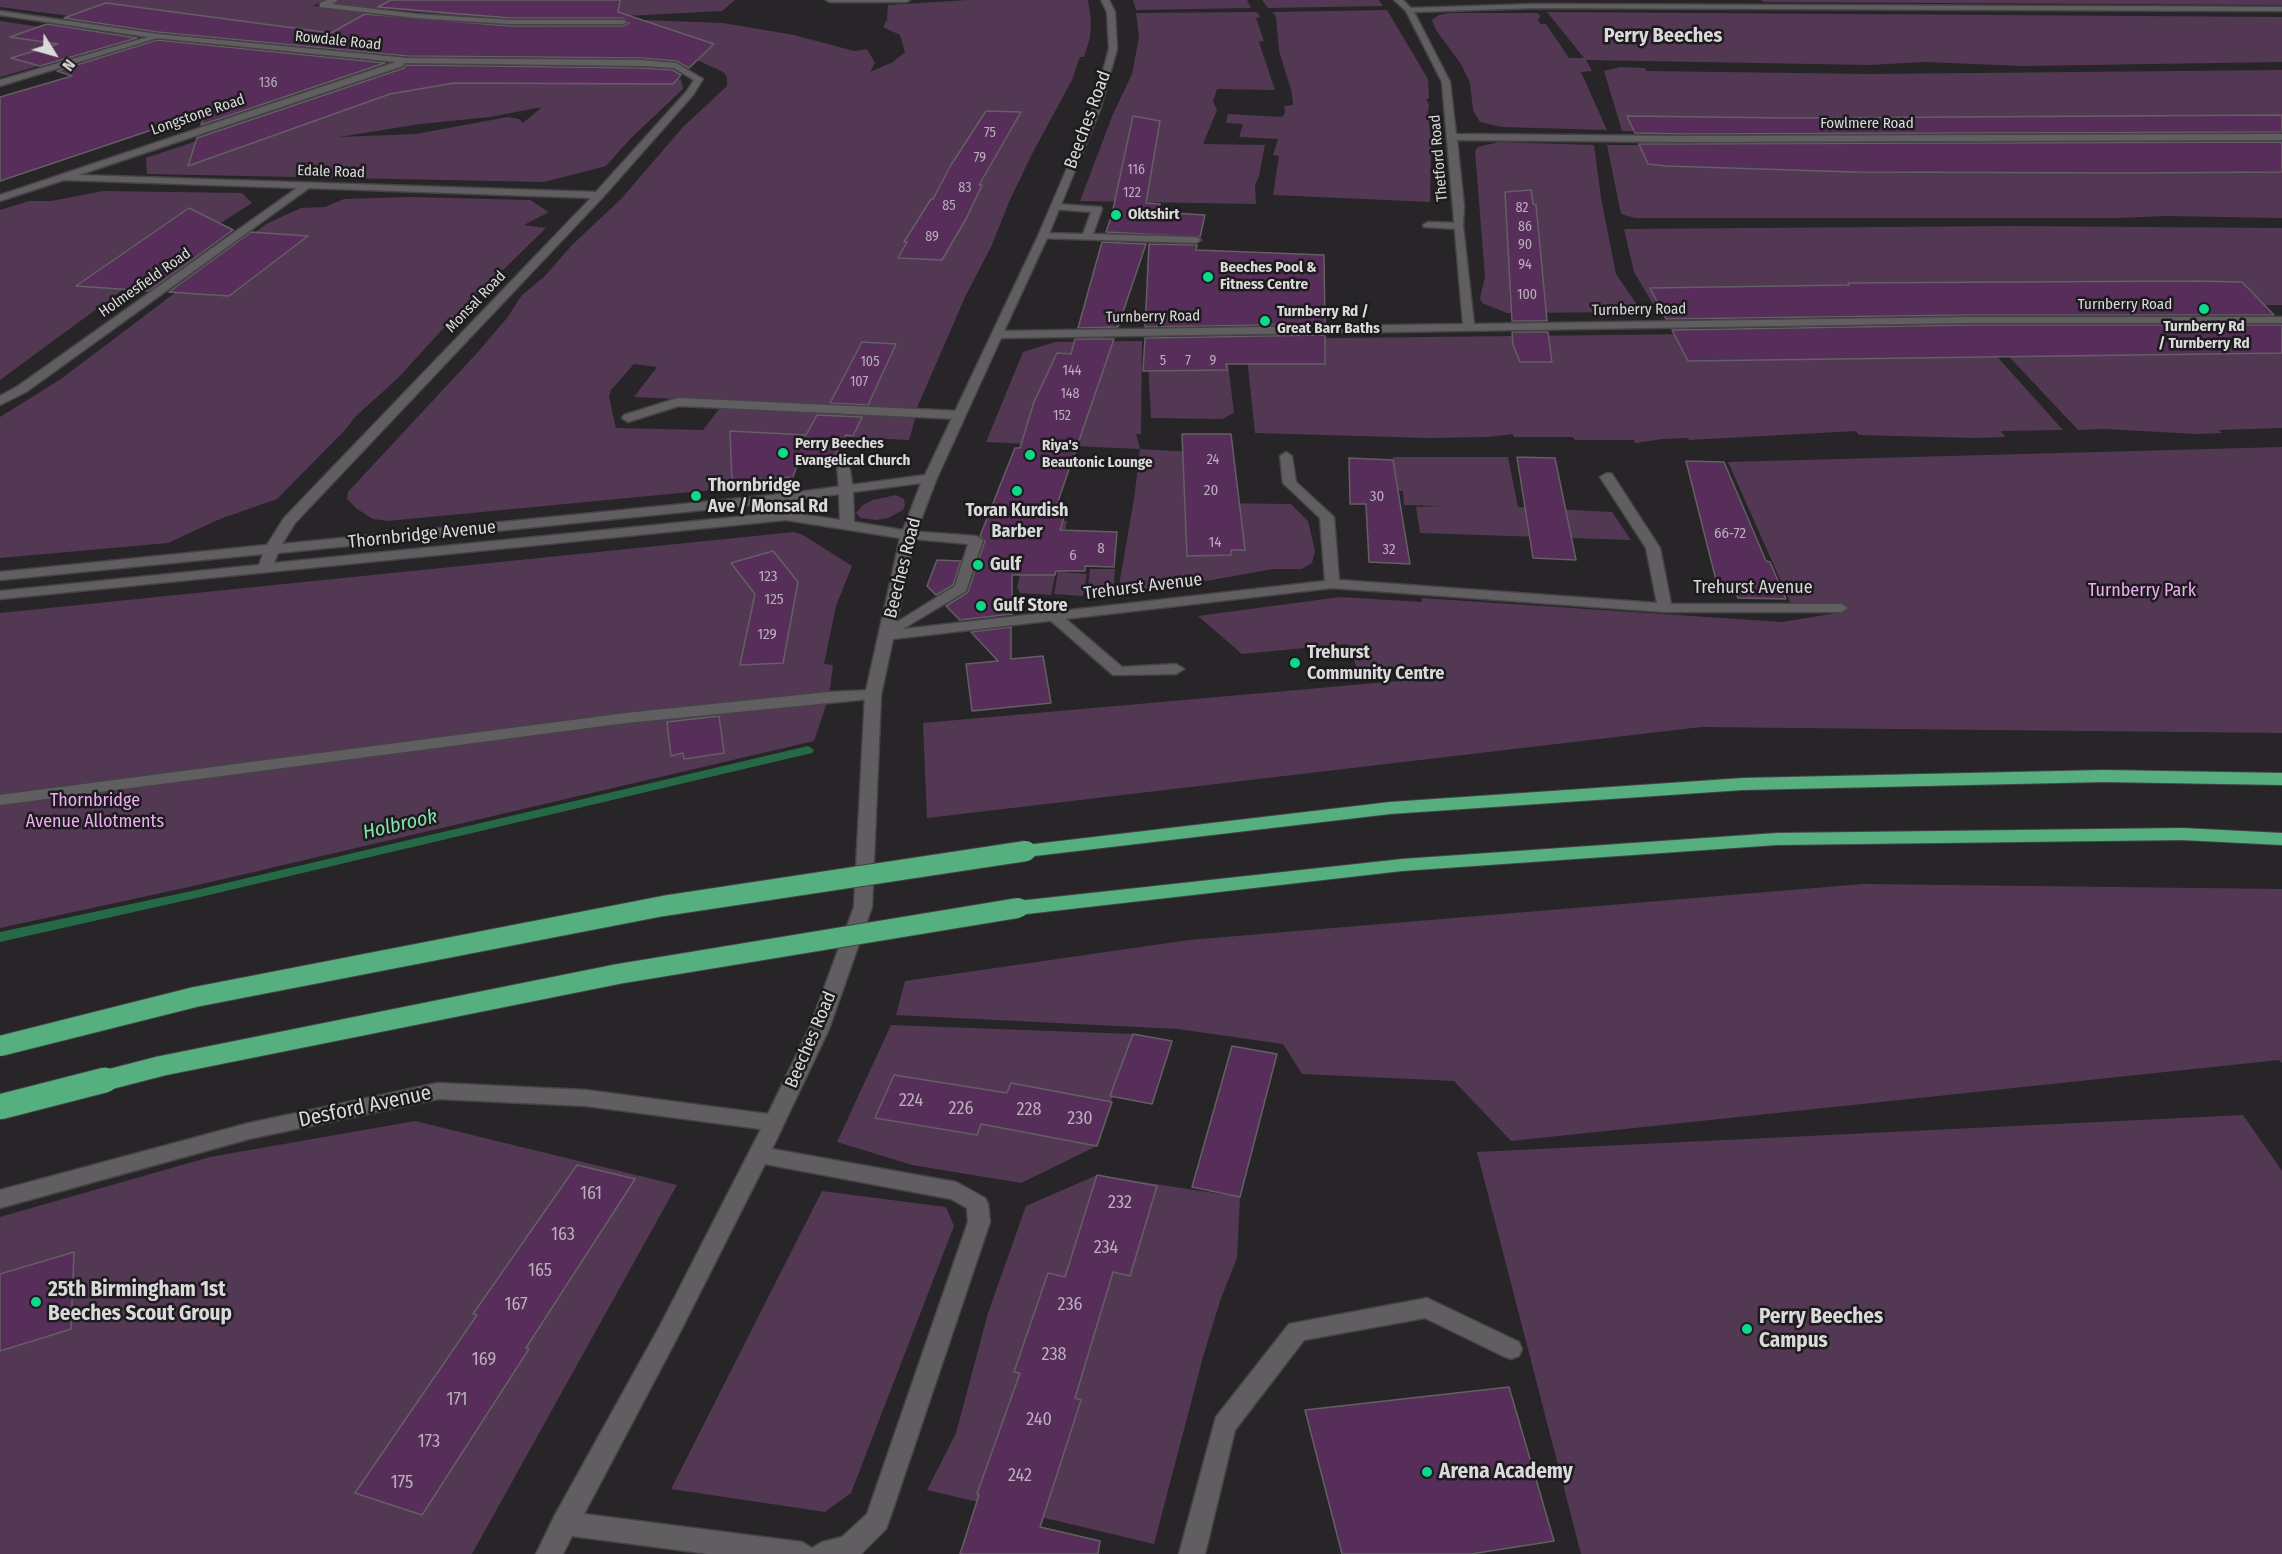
<!DOCTYPE html>
<style>
body{margin:0}
#map{position:relative;width:2282px;height:1554px;overflow:hidden;background:#272527;font-family:"Fira Sans Condensed",sans-serif}
canvas{display:block}
.north{position:absolute;left:24px;top:24px;width:60px;height:60px;-webkit-text-stroke:4px #1d1b1e;paint-order:stroke;rotate:127deg;font-size:16px;font-weight:700;line-height:24px;text-align:center;color:#dbdadb}
.north::after{content:'';display:block;margin:auto;width:21px;height:27px;background:#dbdadb;clip-path:polygon(50% 0,100% 100%,50% 72%,0 100%)}
</style>
<div id="map">
<canvas width="2282" height="1554"></canvas>
<div class="north">N</div>
</div>
<script>
const context = document.querySelector('canvas').getContext('2d');
context.lineJoin = 'round';
function fill(path, color) {
  context.fillStyle = color;
  context.fill(path, 'evenodd');
}
function shape(rows) {
  const path = new Path2D();
  for (const r of rows) {
    path.moveTo(r[0], r[1]);
    for (let i = 2; i < r.length; i += 2) path.lineTo(r[i], r[i + 1]);
  }
  return path;
}
function trace(path, color, width, dash) {
  context.strokeStyle = color;
  context.lineWidth = width;
  context.lineCap = dash ? 'butt' : 'round';
  context.setLineDash(dash || []);
  context.stroke(path);
}
function label(font, color, halo, rows, align = 'center') {
  context.font = font + ' "Fira Sans Condensed",sans-serif';
  context.lineWidth = 5;
  context.setLineDash([]);
  context.textBaseline = 'middle';
  context.strokeStyle = halo;
  context.fillStyle = color;
  for (const [text, x, y, turn = 0] of rows) {
    context.save();
    context.translate(x, y);
    context.rotate((+turn || 0) * Math.PI / 180);
    context.textAlign = isNaN(turn) ? turn : align;
    if (halo) context.strokeText(text, 0, 0);
    context.fillText(text, 0, 0);
    context.restore();
  }
}
fill(shape([
 [0,0,325,0,313,6,396,16,498,25,641,26,645,20,723,23,794,35,854,51,867,49,875,63,870,72,893,62,905,52,900,35,883,27,887,20,888,5,968,0,1088,0,1091,20,1090,38,1084,57,1080,57,1072,80,1032,154,1009,202,991,247,965,297,916,410,634,397,657,367,634,364,611,390,609,397,616,428,703,430,719,409,916,416,909,440,731,431,732,488,388,521,373,519,357,509,347,499,348,492,477,353,507,318,522,295,545,276,572,245,621,199,683,127,727,86,727,77,723,72,697,60,671,56,310,47,0,7],
 [341,0,735,0,722,11,607,17,606,20,493,19,333,4],
 [1133,0,1247,0,1251,8,1136,10],
 [1262,0,1379,0,1383,6,1268,8],
 [1761,0,2282,0,2282,5,1763,2],
 [1387,10,1428,79,1429,99,1426,99,1429,105,1428,112,1431,140,1430,202,1273,195,1279,156,1273,155,1278,139,1239,137,1243,124,1226,123,1228,114,1282,117,1285,113,1284,106,1293,105,1292,93,1279,51,1276,17,1273,12],
 [1255,12,1258,13,1260,17,1256,18,1264,41,1259,42,1275,90,1217,89,1213,101,1217,110,1203,144,1265,145,1259,176,1255,185,1256,204,1080,201,1113,114,1132,74,1139,37,1136,13],
 [1547,12,2282,17,2282,62,2023,66,1925,62,1869,65,1586,60,1592,71,1581,72,1607,130,1502,127,1480,122,1473,110,1470,83,1461,64,1436,30,1432,20,1439,15,1450,13,1537,13,1541,16,1538,19,1540,24,1546,24,1569,58,1584,58],
 [0,21,82,33,98,49,0,77],
 [1620,67,1645,68,1646,71,1870,74,2282,70,2282,131,1622,131,1604,71],
 [673,74,681,80,683,89,631,138,606,166,544,182,147,174,146,158,381,79],
 [542,107,523,123,519,119,508,117,416,134,339,137,420,124,490,117],
 [1499,142,1594,145,1601,198,1616,274,1642,312,1507,313,1482,303,1480,298,1485,277,1475,151,1478,147],
 [1607,145,2282,147,2282,218,2166,216,2116,218,1635,218,1621,214],
 [103,191,242,193,252,203,166,258,0,380,0,210,29,201,51,201],
 [410,197,530,200,549,212,524,225,546,228,440,332,398,378,356,416,345,430,277,499,220,519,168,543,0,558,0,417,61,379,266,224,301,208,325,207,344,199],
 [2011,226,2282,228,2282,305,1657,311,1634,272,1624,229],
 [2282,326,2282,428,2219,430,2222,433,2197,434,2104,429,2078,430,1984,330],
 [1974,331,2063,430,2001,431,2005,437,1975,438,1859,435,1856,431,1689,440,1688,438,1663,439,1635,443,1634,440,1575,440,1573,437,1514,437,1513,434,1488,437,1428,438,1255,433,1245,339],
 [1225,339,1234,413,1222,419,1151,418,1147,342],
 [1142,341,1141,434,1136,434,1140,449,1192,452,1203,503,1291,504,1308,521,1315,551,1312,563,1302,569,1273,569,1117,597,1134,499,1140,449,986,442,1023,352,1055,342],
 [2282,447,2282,733,1701,727,927,818,923,723,1433,678,1431,665,1359,673,1347,644,1242,654,1198,616,1340,597,1422,602,1422,598,1782,622,1843,612,1840,604,1791,604,1728,462],
 [1393,457,1508,457,1518,507,1612,512,1631,540,1420,533,1416,507,1441,506,1404,505,1403,491,1398,491],
 [896,495,904,499,905,505,903,510,888,518,876,520,861,518,856,513,863,505,873,500],
 [1034,517,1067,521,1051,595,1020,593,1017,587],
 [794,532,803,535,852,566,836,606,824,664,833,665,829,697,814,741,198,885,0,928,0,613],
 [1090,569,1115,569,1113,596,1087,596],
 [1058,572,1087,574,1083,596,1054,594],
 [1863,884,2282,889,2282,1063,2279,1060,1511,1141,1454,1081,1302,1074,1283,1044,1178,1029,896,1015,905,981,1189,940],
 [891,1025,1025,1030,1133,1034,1097,1146,1021,1183,912,1165,837,1142],
 [2243,1115,2282,1171,2282,1554,1581,1554,1477,1152],
 [415,1121,677,1185,472,1554,0,1554,0,1217,210,1157],
 [1097,1175,1240,1197,1237,1258,1220,1301,1203,1357,1154,1544,927,1490,956,1433,988,1313,1026,1206],
 [822,1191,946,1207,954,1226,851,1493,825,1512,671,1489]
]), '#533854');
fill(shape([
 [808,746,814,750,812,753,192,899,0,942,0,932,192,891,808,746]
]), '#256947');
const building = shape([
 [391,0,620,0,618,12,714,44,689,68,676,61,642,58,407,56,157,32,64,18,106,3,331,33,365,14,510,26,623,26,629,23,623,18,510,18,378,7,391,0],
 [47,24,137,38,40,66,11,58,58,44,10,37,47,24],
 [157,40,385,63,201,125,205,112,0,181,0,97,72,76,57,71,157,40],
 [406,65,642,68,673,70,681,75,673,84,454,83,390,94,188,166,197,138,404,68,406,65],
 [986,111,1021,112,979,185,982,185,967,217,942,260,898,258,907,242,904,242,931,199,933,199,951,165,986,111],
 [2282,115,2282,132,1683,134,1635,133,1627,116,1790,118,2282,115],
 [1133,116,1160,121,1146,203,1160,204,1157,212,1205,215,1200,237,1106,232,1112,214,1133,116],
 [2282,142,2282,172,2131,173,1855,172,1666,166,1648,164,1639,144,2282,142],
 [1531,190,1533,204,1536,205,1547,321,1512,321,1505,192,1531,190],
 [189,208,233,230,149,291,76,286,189,208],
 [251,232,308,236,229,296,169,292,251,232],
 [1102,242,1146,244,1118,327,1078,328,1102,242],
 [1149,244,1197,245,1196,250,1324,255,1325,324,1145,327,1149,244],
 [2192,281,2242,282,2274,315,1970,315,1666,319,1650,288,1849,285,1848,283,2192,281],
 [1970,325,2282,325,2282,353,1688,361,1672,330,1970,325],
 [1512,332,1548,332,1552,362,1520,362,1513,345,1512,332],
 [1325,335,1325,364,1226,364,1227,370,1143,371,1145,338,1325,335],
 [1075,339,1114,339,1055,510,1066,511,1060,530,1117,532,1114,567,1085,566,1085,571,1056,571,1055,575,1012,575,1012,614,960,620,946,606,968,592,985,541,980,536,1015,448,1020,448,1034,402,1057,353,1071,354,1075,339],
 [862,342,896,344,868,405,830,403,862,342],
 [817,415,862,417,853,436,846,435,833,459,798,462,793,477,732,481,730,431,806,435,817,415],
 [1182,434,1231,434,1245,550,1231,550,1231,555,1187,556,1182,434],
 [1517,457,1555,458,1576,560,1533,558,1517,457],
 [1349,458,1393,460,1410,564,1369,562,1366,504,1350,504,1349,458],
 [1686,461,1724,462,1766,561,1770,562,1786,599,1738,598,1734,588,1718,588,1686,461],
 [773,551,798,582,783,663,740,665,755,594,731,563,773,551],
 [937,560,961,561,953,585,936,595,927,586,937,560],
 [1011,627,1011,659,1043,656,1051,703,972,711,966,664,998,661,971,632,1011,627],
 [719,716,724,753,684,759,683,753,671,756,667,722,719,716],
 [1133,1034,1172,1041,1152,1104,1110,1096,1133,1034],
 [1232,1046,1277,1054,1240,1197,1192,1187,1232,1046],
 [894,1075,1007,1093,1011,1083,1112,1102,1097,1146,981,1124,977,1135,875,1118,894,1075],
 [577,1165,635,1179,526,1348,529,1349,422,1515,355,1493,477,1315,473,1314,577,1165],
 [1097,1175,1157,1186,1130,1276,1113,1272,1075,1398,1081,1400,1040,1527,1100,1541,1098,1554,960,1554,979,1495,977,1494,1020,1373,1014,1372,1048,1273,1065,1277,1097,1175],
 [74,1252,71,1329,0,1351,0,1274,74,1252],
 [1509,1387,1554,1541,1471,1554,1342,1554,1305,1410,1509,1387]
]);
fill(building, '#572d5a');
trace(building, '#636063', 1.5);
const service = shape([
 [328,0,338,0,332,4,416,14,510,20,623,20,627,22,623,24,510,24,416,18,320,7,320,3,328,0],
 [1056,204,1101,207,1102,209,1093,234,1196,237,1201,240,1196,243,1039,238,1038,236,1043,233,1083,234,1091,212,1052,209,1052,205,1056,204],
 [1428,222,1458,223,1463,226,1458,229,1424,227,1423,225,1428,222],
 [678,398,959,411,965,415,959,419,679,406,628,422,622,418,624,415,678,398],
 [843,460,849,464,853,489,846,493,839,489,837,464,843,460],
 [781,480,788,484,790,498,783,502,776,498,774,484,781,480],
 [908,531,976,536,983,540,966,591,886,639,879,635,881,632,955,586,968,544,903,538,901,535,908,531],
 [1055,613,1060,614,1122,667,1176,664,1184,669,1176,674,1113,675,1050,620,1048,617,1055,613],
 [873,690,879,692,881,695,879,698,626,723,0,805,0,795,626,713,829,692,873,690],
 [1427,1298,1519,1342,1522,1349,1519,1356,1511,1359,1503,1356,1425,1318,1304,1340,1235,1430,1205,1554,1179,1554,1216,1417,1289,1324,1427,1298]
]);
const minor = shape([
 [826,0,910,0,906,2,830,2,826,0],
 [1101,0,1109,0,1115,12,1117,49,1100,110,1048,236,1004,331,1463,324,1442,82,1406,11,1394,0,1403,0,1411,8,1536,4,2282,7,2282,11,1536,8,1414,12,1450,82,1456,134,1683,136,2282,134,2282,140,1683,142,1457,140,1464,206,1463,226,1474,324,1970,317,2282,317,2282,323,1970,323,1001,338,937,478,915,535,895,630,1325,581,1320,518,1283,483,1280,456,1286,452,1292,456,1296,482,1334,517,1339,580,1657,603,1646,548,1600,477,1607,473,1612,474,1660,548,1671,604,1841,604,1848,608,1841,612,1665,612,1332,588,893,639,881,695,872,907,829,1029,772,1149,956,1182,985,1198,988,1204,990,1222,889,1521,886,1529,861,1554,709,1554,572,1536,563,1554,536,1554,555,1515,661,1324,761,1129,586,1106,438,1099,249,1139,0,1208,0,1190,249,1123,438,1083,586,1090,768,1114,809,1029,854,907,865,695,900,538,786,520,0,599,0,591,259,565,263,554,0,580,0,572,267,545,284,518,591,198,309,188,26,392,0,405,0,396,18,386,297,188,64,180,0,201,0,195,396,62,157,38,0,86,0,80,148,37,0,15,0,11,157,34,407,58,642,60,676,63,703,79,693,95,603,197,295,523,282,544,783,494,925,475,1038,236,1092,110,1109,49,1107,12,1101,0],
 [404,63,642,66,674,68,694,80,687,91,596,192,79,175,403,66,404,63],
 [921,483,903,530,854,522,853,492,921,483],
 [839,494,840,520,786,512,274,563,278,553,783,502,839,494],
 [765,1164,951,1199,967,1208,968,1222,867,1514,842,1537,822,1542,812,1548,802,1542,584,1514,677,1338,765,1164]
]);
const motorway = shape([
 [2104,770,2282,773,2282,785,2104,782,1743,790,1390,814,1026,857,1019,855,1017,851,1019,847,1026,845,1390,802,1743,778,2104,770],
 [2182,828,2282,833,2282,845,2182,840,1777,845,1402,871,1018,915,1011,913,1008,908,1011,903,1018,901,1402,859,1777,833,2182,828]
]);
trace(service, '#454345', 3);
trace(minor, '#454345', 3);
trace(motorway, '#454345', 2);
fill(service, '#615e61');
fill(minor, '#615e61');
fill(motorway, '#56af7f');
const motorwayBridgeFar1 = shape([
 [0,1046,195,997,663,906,1026,851],
 [99,1082,161,1066,618,974,1018,908]
]);
const motorwayBridge = shape([
 [0,1107,105,1080]
]);
trace(motorwayBridgeFar1, '#454345', 22, []);
trace(motorwayBridge, '#454345', 27, []);
trace(motorwayBridgeFar1, '#56af7f', 20);
trace(motorwayBridge, '#56af7f', 25);
for (const [x, y, r, color] of [
 [1116,215,6,"#0dd98a"],
 [1208,277,6,"#0dd98a"],
 [2204,309,6,"#0dd98a"],
 [1265,321,6,"#0dd98a"],
 [783,453,6,"#0dd98a"],
 [1030,455,6,"#0dd98a"],
 [1017,491,6,"#0dd98a"],
 [696,496,6,"#0dd98a"],
 [978,565,6,"#0dd98a"],
 [981,606,6,"#0dd98a"],
 [1295,663,6,"#0dd98a"],
 [36,1302,6,"#0dd98a"],
 [1747,1329,6,"#0dd98a"],
 [1427,1472,6,"#0dd98a"]
]) {
  const dot = new Path2D();
  dot.arc(x, y, r, 0, 2 * Math.PI);
  context.fillStyle = color;
  context.fill(dot);
  trace(dot, '#1d1b1e', 2);
}
label('14px', '#baafbb', null, [
 ["136",268,83],
 ["75",990,133],
 ["79",980,158],
 ["116",1136,170],
 ["83",965,188],
 ["122",1132,193],
 ["85",949,206],
 ["82",1522,208],
 ["86",1525,227],
 ["89",932,237],
 ["90",1525,245],
 ["94",1525,265],
 ["100",1527,295],
 ["5",1163,361],
 ["7",1188,361],
 ["9",1213,361],
 ["105",870,362],
 ["144",1072,371],
 ["107",859,382],
 ["148",1070,394],
 ["152",1062,416],
 ["24",1213,460]
]);
label('15px', '#dbdadb', '#1d1b1e', [
 ["Rowdale Road",338,41,6],
 ["Longstone Road",198,115,-19],
 ["Fowlmere Road",1867,124],
 ["Thetford Road",1439,158,-95],
 ["Edale Road",331,172,2],
 ["Holmesfield Road",145,283,-35],
 ["Monsal Road",476,302,-46],
 ["Turnberry Road",2125,305],
 ["Turnberry Road",1639,310,-1],
 ["Turnberry Road",1153,317,-1]
]);
label('bold 15px', '#dbdadb', '#1d1b1e', [
 ["Oktshirt",1128,215],
 ["Beeches Pool &",1220,268],
 ["Fitness Centre",1220,285],
 ["Turnberry Rd /",1277,312],
 ["Great Barr Baths",1277,329],
 ["Turnberry Rd",2204,327,"center"],
 ["/ Turnberry Rd",2204,344,"center"],
 ["Perry Beeches",795,444],
 ["Evangelical Church",795,461],
 ["Riya's",1042,446],
 ["Beautonic Lounge",1042,463]
], 'left');
label('15px', '#baafbb', null, [
 ["20",1211,491],
 ["30",1377,497],
 ["66-72",1730,534],
 ["14",1215,543],
 ["8",1101,549],
 ["32",1389,550],
 ["6",1073,556],
 ["123",768,577],
 ["125",774,600],
 ["129",767,635]
]);
label('18px', '#dbdadb', '#1d1b1e', [
 ["Beeches Road",1088,120,-70],
 ["Thornbridge Avenue",422,535,-6],
 ["Beeches Road",903,568,-76],
 ["Trehurst Avenue",1143,587,-7],
 ["Trehurst Avenue",1753,588],
 ["Beeches Road",811,1040,-67]
]);
label('bold 18px', '#dbdadb', '#1d1b1e', [
 ["Thornbridge",708,486],
 ["Ave / Monsal Rd",708,507],
 ["Toran Kurdish",1017,511,"center"],
 ["Barber",1017,532,"center"],
 ["Gulf",990,565],
 ["Gulf Store",993,606],
 ["Trehurst",1307,653],
 ["Community Centre",1307,674]
], 'left');
label('18px', '#eeacf2', '#1d1b1e', [
 ["Turnberry Park",2142,591],
 ["Thornbridge",95,801],
 ["Avenue Allotments",95,822]
]);
label('18px', '#baafbb', null, [
 ["224",911,1101],
 ["226",961,1109],
 ["228",1029,1110],
 ["230",1080,1119],
 ["161",591,1194],
 ["232",1120,1203],
 ["163",563,1235],
 ["234",1106,1248],
 ["165",540,1271],
 ["167",516,1305],
 ["236",1070,1305],
 ["238",1054,1355],
 ["169",484,1360],
 ["171",457,1400],
 ["240",1039,1420],
 ["173",429,1442],
 ["242",1020,1476],
 ["175",402,1483]
]);
label('bold 20px', '#dbdadb', '#1d1b1e', [
 ["Perry Beeches",1663,36]
]);
label('italic 20px', '#84e4af', '#1d1b1e', [
 ["Holbrook",400,825,-13]
]);
label('21px', '#dbdadb', '#1d1b1e', [
 ["Desford Avenue",365,1107,-12]
]);
label('bold 21px', '#dbdadb', '#1d1b1e', [
 ["25th Birmingham 1st",48,1290],
 ["Beeches Scout Group",48,1314],
 ["Perry Beeches",1759,1317],
 ["Campus",1759,1341],
 ["Arena Academy",1439,1472]
], 'left');
</script>
